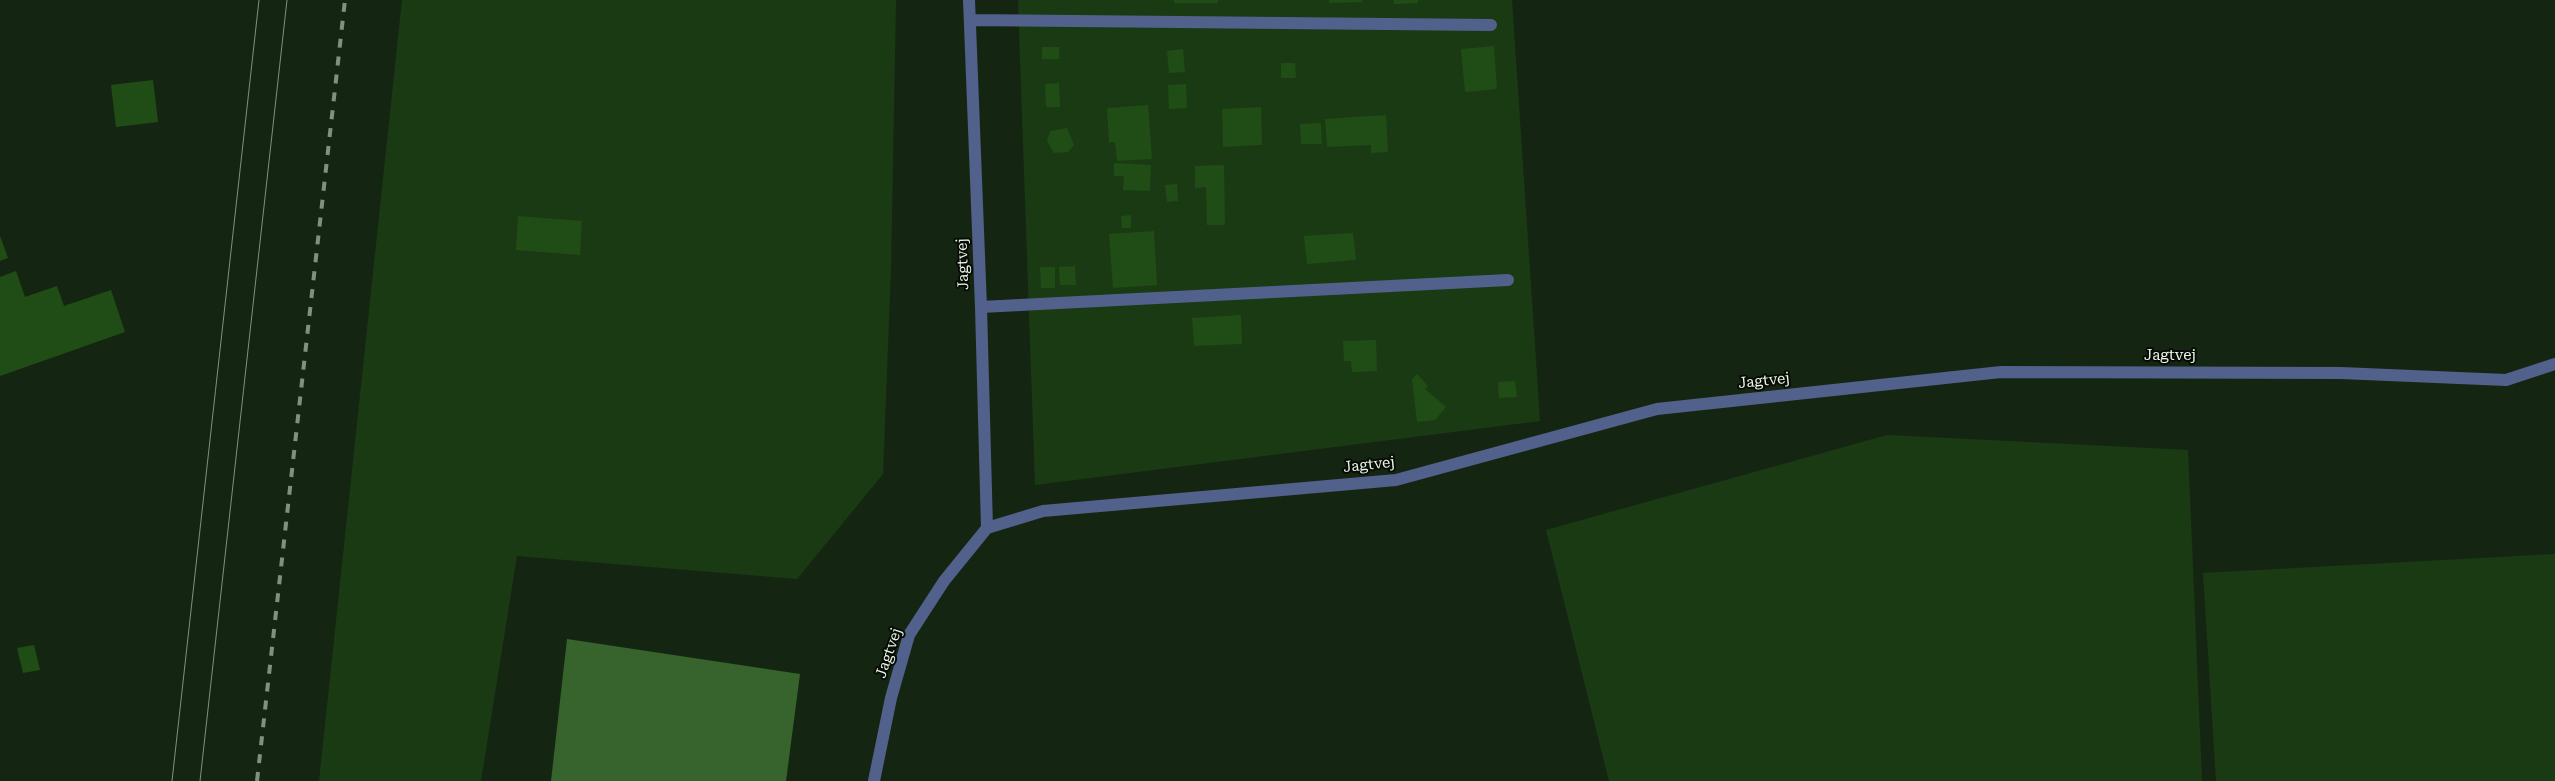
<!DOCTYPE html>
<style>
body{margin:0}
canvas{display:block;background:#142611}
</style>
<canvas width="2555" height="781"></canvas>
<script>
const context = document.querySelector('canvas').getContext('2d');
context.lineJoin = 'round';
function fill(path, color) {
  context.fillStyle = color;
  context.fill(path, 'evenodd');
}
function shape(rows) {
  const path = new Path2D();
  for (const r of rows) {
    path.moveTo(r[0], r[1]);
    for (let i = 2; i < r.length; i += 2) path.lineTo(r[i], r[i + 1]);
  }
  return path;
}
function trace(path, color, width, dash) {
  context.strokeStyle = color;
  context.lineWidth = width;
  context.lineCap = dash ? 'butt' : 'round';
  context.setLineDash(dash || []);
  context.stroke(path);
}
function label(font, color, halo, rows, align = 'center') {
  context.font = font + ' "Roboto Serif",serif';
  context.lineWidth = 4;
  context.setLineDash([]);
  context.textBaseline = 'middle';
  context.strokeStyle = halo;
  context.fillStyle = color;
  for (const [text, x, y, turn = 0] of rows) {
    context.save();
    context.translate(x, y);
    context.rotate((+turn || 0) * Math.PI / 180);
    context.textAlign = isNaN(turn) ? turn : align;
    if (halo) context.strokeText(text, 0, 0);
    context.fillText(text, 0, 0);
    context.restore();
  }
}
fill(shape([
 [402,0,896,0,891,269,883,474,797,579,517,556,481,781,319,781],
 [1018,0,1512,0,1540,421,1035,485],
 [1887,435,2188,450,2202,781,1609,781,1546,530],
 [2555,554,2555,781,2216,781,2203,573]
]), '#1a3a13');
fill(shape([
 [567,639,800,674,786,781,551,781]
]), '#37642d');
fill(shape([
 [1174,0,1218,0,1218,3,1174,3],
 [1329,0,1362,0,1362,2,1329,3],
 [1394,0,1418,0,1418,3,1394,4],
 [1494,46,1497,89,1465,92,1461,49],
 [1042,47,1059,47,1059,59,1042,59],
 [1183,49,1185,72,1169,73,1167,51],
 [1281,63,1295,63,1296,78,1281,78],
 [153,80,158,122,116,127,111,85],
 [1059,83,1060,107,1046,107,1045,84],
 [1186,84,1187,108,1169,109,1168,85],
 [1148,105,1152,159,1117,161,1115,142,1109,142,1107,108],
 [1261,107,1262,145,1223,147,1222,109],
 [1386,115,1388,152,1371,153,1371,145,1327,147,1325,119],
 [1321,123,1322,144,1301,144,1300,124],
 [1067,128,1074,145,1068,152,1054,153,1047,141,1050,131],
 [1114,163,1151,165,1150,191,1123,190,1124,176,1114,176],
 [1224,165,1225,225,1207,225,1206,187,1195,188,1195,166],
 [1177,184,1178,201,1167,202,1165,185],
 [1131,215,1131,228,1122,228,1121,216],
 [518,216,582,221,580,255,516,250],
 [1154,231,1157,285,1113,288,1109,234],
 [1353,233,1356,260,1307,264,1304,236],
 [0,236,8,258,0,261],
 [1075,266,1076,285,1060,285,1059,267],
 [1040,267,1055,267,1055,288,1041,288],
 [16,271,25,297,57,286,64,306,111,290,125,332,0,376,0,277],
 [1241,315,1242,344,1194,346,1192,318],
 [1376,340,1377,371,1352,372,1351,361,1344,361,1343,341],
 [1417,374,1428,386,1425,389,1446,407,1435,420,1417,422,1412,379],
 [1515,381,1517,397,1499,398,1498,382],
 [34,645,40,670,23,673,17,648]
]), '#204d15');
trace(shape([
 [970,20,1491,25],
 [981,307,1508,280],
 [987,528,1043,511,1396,480,1657,409,2001,372,2341,373,2506,380,2555,364],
 [874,781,891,698,909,635,944,581,987,528,981,307,969,0]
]), '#51618b', 12);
trace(shape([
 [172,781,259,0],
 [200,781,287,0]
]), '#82907f', 1);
trace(shape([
 [257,781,345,0]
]), '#82907f', 4, [9, 9]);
label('15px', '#ebf6e8', '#060c05', [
 ["Jagtvej",963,264,-92],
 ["Jagtvej",2170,356],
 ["Jagtvej",1764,381,-6],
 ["Jagtvej",1369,465,-6],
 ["Jagtvej",889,653,-71]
]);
</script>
